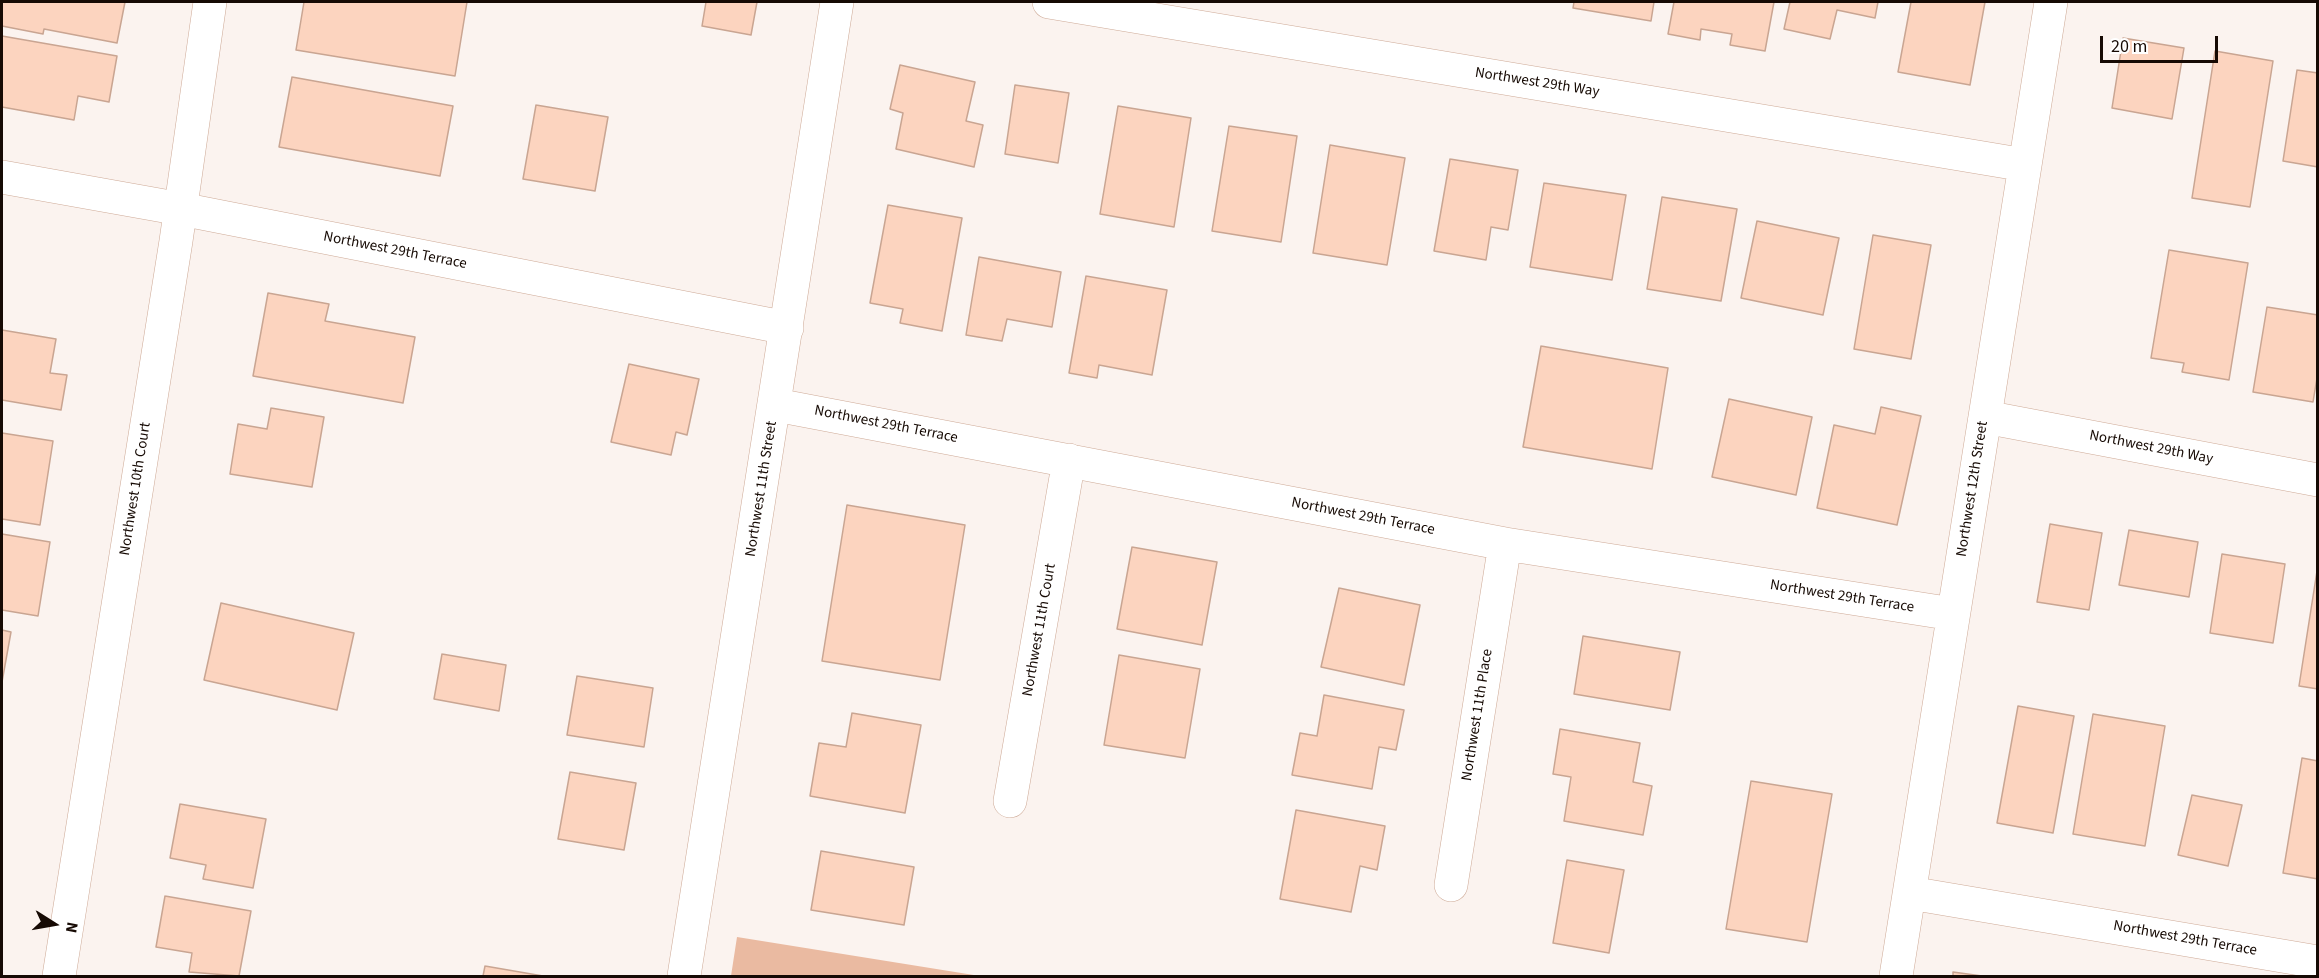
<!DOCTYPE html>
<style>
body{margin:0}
#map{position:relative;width:2319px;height:978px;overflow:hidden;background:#fbf3ef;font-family:"Source Sans 3",sans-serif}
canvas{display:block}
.frame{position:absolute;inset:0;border:3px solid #160a04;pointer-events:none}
.north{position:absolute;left:24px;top:894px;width:60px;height:60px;-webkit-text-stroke:4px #fff;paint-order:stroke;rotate:101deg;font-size:16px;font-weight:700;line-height:24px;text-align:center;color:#160a04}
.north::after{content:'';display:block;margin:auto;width:21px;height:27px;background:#160a04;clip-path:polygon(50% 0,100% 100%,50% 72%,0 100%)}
.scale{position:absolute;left:2100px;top:36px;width:118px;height:27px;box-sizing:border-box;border:3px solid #160a04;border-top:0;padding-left:8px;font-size:18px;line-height:21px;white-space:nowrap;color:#160a04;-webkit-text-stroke:4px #fff;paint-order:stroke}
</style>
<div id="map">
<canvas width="2319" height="978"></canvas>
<div class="frame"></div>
<div class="north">N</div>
<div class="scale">20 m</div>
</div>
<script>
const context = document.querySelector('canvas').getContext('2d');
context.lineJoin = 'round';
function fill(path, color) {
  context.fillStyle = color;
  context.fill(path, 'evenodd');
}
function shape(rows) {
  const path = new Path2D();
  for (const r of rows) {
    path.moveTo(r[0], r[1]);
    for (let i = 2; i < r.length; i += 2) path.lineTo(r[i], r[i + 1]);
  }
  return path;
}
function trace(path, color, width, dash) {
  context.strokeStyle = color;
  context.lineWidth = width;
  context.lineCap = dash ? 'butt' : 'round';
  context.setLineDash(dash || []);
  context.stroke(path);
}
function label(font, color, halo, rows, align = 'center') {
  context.font = font + ' "Source Sans 3",sans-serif';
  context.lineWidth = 5;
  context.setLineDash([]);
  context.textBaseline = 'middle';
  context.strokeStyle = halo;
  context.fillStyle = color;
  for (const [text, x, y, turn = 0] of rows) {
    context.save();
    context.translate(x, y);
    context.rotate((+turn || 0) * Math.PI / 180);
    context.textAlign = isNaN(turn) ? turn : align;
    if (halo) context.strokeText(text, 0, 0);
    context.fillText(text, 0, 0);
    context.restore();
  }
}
fill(shape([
 [737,937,980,976,731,976]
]), '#eabaa1');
const building = shape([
 [2,2,125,2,117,43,44,29,43,34,2,26,2,2],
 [304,2,467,2,455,76,296,50,304,2],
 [706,2,757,2,751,35,702,26,706,2],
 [1574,2,1654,2,1651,21,1573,8,1574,2],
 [1674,2,1774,2,1765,51,1730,45,1732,34,1701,29,1700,40,1668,34,1674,2],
 [1790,2,1878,2,1875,18,1837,10,1830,39,1784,29,1790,2],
 [1911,2,1985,2,1970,85,1898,72,1911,2],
 [2,36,117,56,109,102,78,96,74,120,2,107,2,36],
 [2123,38,2184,48,2172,119,2112,108,2123,38],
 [2215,51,2273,61,2250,207,2192,198,2215,51],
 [900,65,975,82,966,121,983,125,974,167,896,149,903,113,890,109,900,65],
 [2297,70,2318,73,2318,167,2283,161,2297,70],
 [292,77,453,106,440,176,279,147,292,77],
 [1015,85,1069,93,1058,163,1005,154,1015,85],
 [536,105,608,117,595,191,523,179,536,105],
 [1118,106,1191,118,1174,227,1100,214,1118,106],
 [1229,126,1297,136,1281,242,1212,231,1229,126],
 [1330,145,1405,158,1387,265,1313,253,1330,145],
 [1450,159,1518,170,1508,230,1491,227,1486,260,1434,251,1450,159],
 [1544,183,1626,195,1612,280,1530,267,1544,183],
 [1662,197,1737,209,1721,301,1647,289,1662,197],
 [888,205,962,218,942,331,900,323,903,309,870,303,888,205],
 [1757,221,1839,238,1823,315,1741,298,1757,221],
 [1873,235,1931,245,1911,359,1854,349,1873,235],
 [2169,250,2248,263,2229,380,2182,372,2184,363,2151,358,2169,250],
 [979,257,1061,272,1052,327,1007,319,1002,341,966,335,979,257],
 [1086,276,1167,290,1152,375,1099,365,1097,378,1069,373,1086,276],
 [268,293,329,304,325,321,415,337,403,403,253,376,268,293],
 [2267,307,2318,315,2318,372,2313,402,2253,392,2267,307],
 [2,330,56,339,50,373,67,375,61,410,2,400,2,330],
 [1541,346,1668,368,1652,469,1523,447,1541,346],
 [629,364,699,379,687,435,676,432,671,455,611,442,629,364],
 [1729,399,1812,417,1796,495,1712,477,1729,399],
 [1881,407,1921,416,1897,525,1817,508,1834,425,1875,434,1881,407],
 [271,408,324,417,312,487,230,474,238,424,267,429,271,408],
 [2,433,53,441,40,525,2,519,2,433],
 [847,505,965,525,940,680,822,661,847,505],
 [2050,524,2102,533,2089,610,2037,602,2050,524],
 [2129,530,2198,542,2189,597,2119,585,2129,530],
 [2,534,50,542,38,616,2,610,2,534],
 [1132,547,1217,562,1202,645,1117,629,1132,547],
 [2222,554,2285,564,2273,643,2210,633,2222,554],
 [2317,571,2318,571,2318,689,2299,686,2317,571],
 [1339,588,1420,605,1404,685,1321,667,1339,588],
 [221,603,354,633,337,710,204,680,221,603],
 [2,630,11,632,2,682,2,630],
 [1583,636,1680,652,1670,710,1574,694,1583,636],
 [442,654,506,665,499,711,434,699,442,654],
 [1119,655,1200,669,1185,758,1104,745,1119,655],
 [577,676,653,688,644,747,567,735,577,676],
 [1324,695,1404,710,1396,750,1379,747,1372,789,1292,775,1300,733,1317,736,1324,695],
 [2018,706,2074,716,2053,833,1997,823,2018,706],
 [852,713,921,725,905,813,810,796,819,743,846,747,852,713],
 [2093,714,2165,726,2145,846,2073,834,2093,714],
 [1560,729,1640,743,1633,782,1652,786,1643,835,1564,821,1571,777,1553,774,1560,729],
 [2302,758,2318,761,2318,879,2283,873,2302,758],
 [570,772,636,783,624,850,558,839,570,772],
 [1751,781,1832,794,1807,942,1726,929,1751,781],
 [2192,795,2242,805,2228,866,2178,855,2192,795],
 [180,804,266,819,253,888,203,879,206,865,170,858,180,804],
 [1296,810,1385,826,1377,870,1360,866,1351,912,1280,899,1296,810],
 [821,851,914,867,904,925,811,910,821,851],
 [1567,860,1624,870,1609,953,1553,943,1567,860],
 [165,896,251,911,239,976,189,972,192,953,156,947,165,896],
 [485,966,543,976,483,976,485,966],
 [1953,972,1982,976,1953,976,1953,972]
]);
fill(building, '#fcd4bf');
trace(building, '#c9a592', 1.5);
const minor = shape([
 [1049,2,2025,165],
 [2,177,181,209,787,328],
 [776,405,1505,544,1953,614],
 [1985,417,2318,480],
 [1010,801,1069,460],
 [1451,885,1505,544],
 [1910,893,2318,962],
 [59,976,176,241,210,2],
 [684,976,837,2],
 [1896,976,2051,2]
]);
trace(minor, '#ceaa97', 34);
trace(minor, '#fff', 33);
label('15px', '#160a04', '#fff', [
 ["Northwest 29th Way",1537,83,9],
 ["Northwest 29th Terrace",395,251,11],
 ["Northwest 29th Terrace",886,425,11],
 ["Northwest 29th Way",2151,448,11],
 ["Northwest 10th Court",136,489,-81],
 ["Northwest 11th Street",762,489,-81],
 ["Northwest 12th Street",1973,489,-81],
 ["Northwest 29th Terrace",1363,517,11],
 ["Northwest 29th Terrace",1842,597,9],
 ["Northwest 11th Court",1040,630,-80],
 ["Northwest 11th Place",1478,715,-81],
 ["Northwest 29th Terrace",2185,939,10]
]);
</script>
